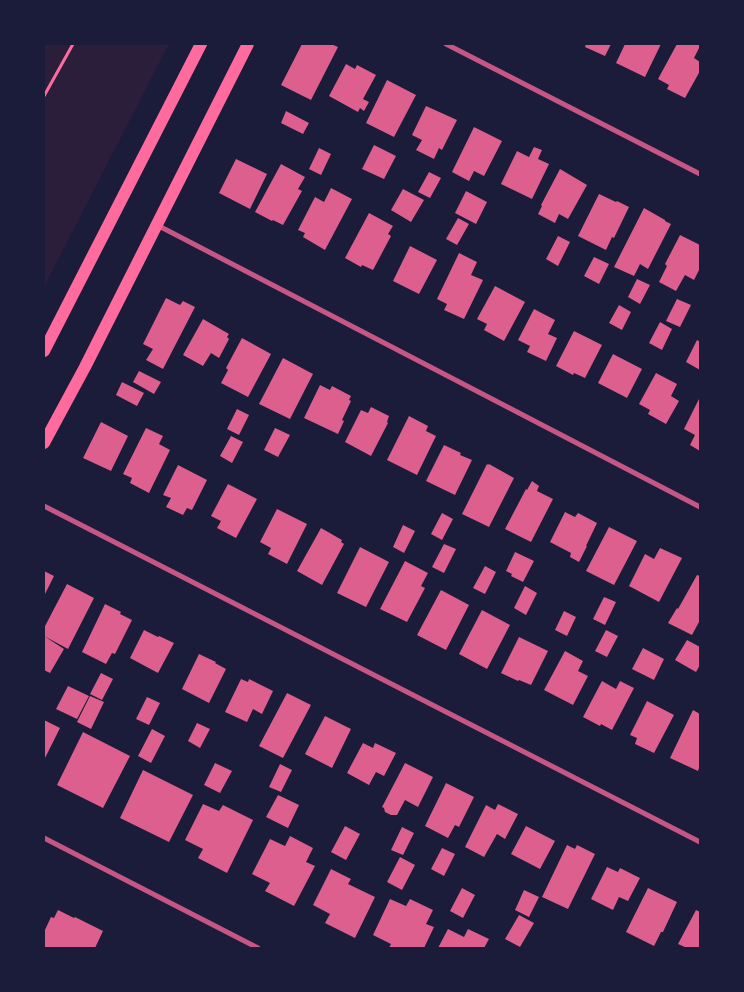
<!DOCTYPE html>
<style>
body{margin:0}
#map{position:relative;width:744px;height:992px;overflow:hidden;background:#1b1b3a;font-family:"Exo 2",sans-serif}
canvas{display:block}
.frame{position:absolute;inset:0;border:45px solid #1b1b3a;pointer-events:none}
</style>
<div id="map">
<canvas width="744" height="992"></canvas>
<div class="frame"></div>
</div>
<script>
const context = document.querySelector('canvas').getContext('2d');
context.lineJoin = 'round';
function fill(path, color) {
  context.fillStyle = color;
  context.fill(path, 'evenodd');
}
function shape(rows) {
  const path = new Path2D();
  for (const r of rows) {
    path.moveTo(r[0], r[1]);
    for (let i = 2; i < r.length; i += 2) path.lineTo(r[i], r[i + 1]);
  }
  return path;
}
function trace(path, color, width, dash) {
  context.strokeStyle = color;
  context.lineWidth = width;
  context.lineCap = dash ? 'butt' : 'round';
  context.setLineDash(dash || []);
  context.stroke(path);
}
fill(shape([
 [44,44,169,44,44,287]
]), '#2a1e3b');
fill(shape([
 [302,44,317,44,320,45,321,44,331,44,338,47,311,100,281,85],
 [586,44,611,44,605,56,585,47],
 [625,44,661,44,645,77,616,63],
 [677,44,697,44,700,46,694,58,700,62,700,71,685,98,667,89,669,85,658,79],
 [346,64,355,69,357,65,376,75,363,99,369,102,364,111,360,108,358,112,329,96],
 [387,80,416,95,394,137,366,123],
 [426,106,457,120,442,150,439,148,434,159,416,150,422,140,412,135],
 [286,111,309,123,303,134,281,123],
 [474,127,502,141,484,176,474,171,469,181,452,172],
 [374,145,396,156,384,179,362,169],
 [534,147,542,150,538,159,549,164,532,199,501,184,517,151,529,157],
 [319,148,331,154,321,175,309,169],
 [236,159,267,174,250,209,219,193],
 [281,164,305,177,298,189,302,191,283,225,273,220,272,221,255,212],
 [560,169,587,185,568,219,559,214,555,223,538,214,542,206,541,205],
 [429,172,441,178,430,198,418,192],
 [331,188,352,199,325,250,303,237,305,233,298,230,315,197,324,202],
 [403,189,424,200,411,222,391,210],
 [466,191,487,202,476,224,455,213],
 [599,194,616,202,617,201,629,207,614,238,612,237,606,250,578,236],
 [644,208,665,220,665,221,671,224,648,269,640,264,634,276,614,267],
 [369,213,393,226,388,234,391,236,373,270,362,265,361,267,345,258],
 [458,218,469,224,457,245,446,239],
 [680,235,700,245,700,268,694,280,685,275,676,291,659,282,667,266,665,264],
 [558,236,570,242,558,266,546,259],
 [410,246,437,260,419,294,393,281],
 [459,253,477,262,471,275,483,280,464,319,444,310,447,304,437,299],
 [594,257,609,264,599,284,584,276],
 [637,279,650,285,640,304,628,297],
 [495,286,525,302,504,341,484,330,487,324,477,319],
 [166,298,180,305,183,301,195,307,163,369,146,360,153,349,143,344],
 [677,299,691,305,680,327,666,321],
 [619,305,631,312,622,330,609,323],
 [534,309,555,320,548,334,557,338,546,361,527,352,530,346,518,340],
 [203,319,229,334,227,337,229,339,219,358,211,353,203,366,183,355],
 [660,322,672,329,662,350,649,343],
 [574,331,602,345,585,378,574,373,573,375,556,366],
 [242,338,271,354,248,397,221,383,228,370,226,368],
 [697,340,700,342,700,370,686,362],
 [613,354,642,369,627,398,598,383],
 [283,358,313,374,290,419,259,404],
 [139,371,161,382,154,394,133,382],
 [656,373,677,384,671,396,679,401,666,424,648,414,650,410,639,404],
 [122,382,144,393,137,406,116,395],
 [320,385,330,390,332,386,351,396,349,400,351,401,342,420,344,421,338,434,304,418],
 [700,397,700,451,690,445,695,435,684,429],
 [371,407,389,416,387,422,388,423,371,456,345,442,361,410,368,413],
 [237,409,249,415,239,435,227,429],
 [409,416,428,426,426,431,436,436,417,475,387,460],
 [101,422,128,436,111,471,83,458],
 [146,428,163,436,159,444,170,450,149,493,130,483,132,478,123,474],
 [275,428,290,435,278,457,264,450],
 [231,436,243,442,232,463,220,456],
 [444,445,461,453,460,455,472,460,455,495,426,481],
 [487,464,488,465,489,464,514,478,489,527,462,514],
 [178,465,207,480,192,510,187,508,183,515,166,507,171,498,163,495],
 [532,481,539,486,537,491,553,499,531,542,505,529,526,489,527,490],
 [228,484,257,499,236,538,217,528,221,521,211,516],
 [277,509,307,524,287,564,268,554,271,548,260,542],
 [565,512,575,517,578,513,597,523,586,546,587,546,579,562,570,557,571,553,550,542],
 [442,513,453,519,442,540,431,534],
 [403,525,415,531,404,553,393,547],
 [609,527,637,541,614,585,586,571],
 [321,528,342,540,341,542,344,544,322,585,297,571],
 [444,544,456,549,444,573,432,567],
 [360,547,389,562,366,607,337,593],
 [660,548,682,558,659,602,629,586,645,554,654,559],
 [515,552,534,561,523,582,511,576,512,574,506,571],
 [405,561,428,573,421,586,425,588,407,622,380,609],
 [485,566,496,572,485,594,473,588],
 [44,571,54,576,44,596],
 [697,575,700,576,700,623,699,622,692,635,668,623,677,608,678,609],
 [67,584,94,598,68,649,44,636,44,628],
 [525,586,537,593,526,615,514,608],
 [441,590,469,605,446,650,417,635],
 [604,597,616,602,605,625,593,619],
 [105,604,121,612,120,614,132,620,115,654,112,653,106,664,82,652],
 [482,610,510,625,487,669,459,654],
 [564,611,576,617,567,636,555,630],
 [144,630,158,637,159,636,174,643,158,673,130,658],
 [606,630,618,636,607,657,595,651],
 [44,636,64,649,50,673,44,670],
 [519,637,548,651,531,685,519,680,518,681,501,673],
 [687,640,700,647,700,665,696,672,675,660],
 [643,648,664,659,654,680,632,669],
 [565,651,583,661,578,671,588,676,573,705,544,690],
 [199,654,216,662,215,663,226,669,209,703,182,689],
 [101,673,113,679,102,700,90,694],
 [241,679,248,682,249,679,273,691,262,714,253,709,247,722,225,712],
 [602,681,616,689,620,681,634,688,612,730,601,724,600,726,583,717],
 [68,686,89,696,77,719,56,709],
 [287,693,311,705,283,758,259,746],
 [90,696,104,702,91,729,77,722],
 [147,697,160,703,149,725,136,719],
 [647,701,674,715,654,753,635,744,637,738,630,735],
 [693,710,700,714,700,765,698,771,670,758],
 [325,716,351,729,332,768,305,754],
 [44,720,60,728,44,760],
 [197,723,210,729,200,748,188,741],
 [152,729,165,736,151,763,138,756],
 [83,732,130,756,103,808,57,785],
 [363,743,373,748,375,743,396,753,384,776,376,772,369,785,347,773],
 [215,763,232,771,220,793,204,785],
 [405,763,433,777,418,807,405,800,397,815,391,815,385,812,384,808,382,807],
 [280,764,292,770,281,792,269,787],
 [143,770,193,795,169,842,120,818],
 [446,783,474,797,459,827,455,825,448,838,425,826],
 [278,795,299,805,288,828,266,817],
 [203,804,219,811,223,805,253,820,227,873,198,858,203,849,185,840],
 [498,804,518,814,505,839,497,834,484,857,465,847,486,805,495,810],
 [345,826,360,834,346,860,331,852],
 [526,826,555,841,540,869,511,854],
 [402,827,414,833,403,855,391,850],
 [290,836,313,848,306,862,315,866,294,906,265,891,270,883,252,874,270,839,285,846],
 [567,845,575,849,577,845,595,854,568,909,542,897],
 [442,848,455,854,444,876,431,869],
 [400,857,415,865,402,890,387,882],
 [607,867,618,872,620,868,640,878,628,901,619,897,613,910,591,899],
 [331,869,351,879,348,884,375,897,355,938,325,923,330,914,313,905],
 [462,888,475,895,463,918,450,911],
 [648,888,677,902,663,932,661,932,654,946,626,932],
 [524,890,539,897,529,917,515,910],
 [390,899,406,906,410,899,433,910,426,924,434,927,424,948,389,948,391,944,373,935],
 [58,910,74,918,75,917,103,931,95,948,44,948,44,932,51,917,54,918],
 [696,910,700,912,700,948,687,948,678,944],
 [519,915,534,923,520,947,505,939],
 [448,929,464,937,468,929,489,939,484,948,438,948]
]), '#dd5f8e');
trace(shape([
 [44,96,73,44]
]), '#ff6b9d', 3);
trace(shape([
 [446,44,700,174],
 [157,225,700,507],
 [44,506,700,842],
 [44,838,258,948]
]), '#c65784', 5);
trace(shape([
 [44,351,201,44],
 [44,443,85,367,248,44]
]), '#ff6b9d', 12);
</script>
